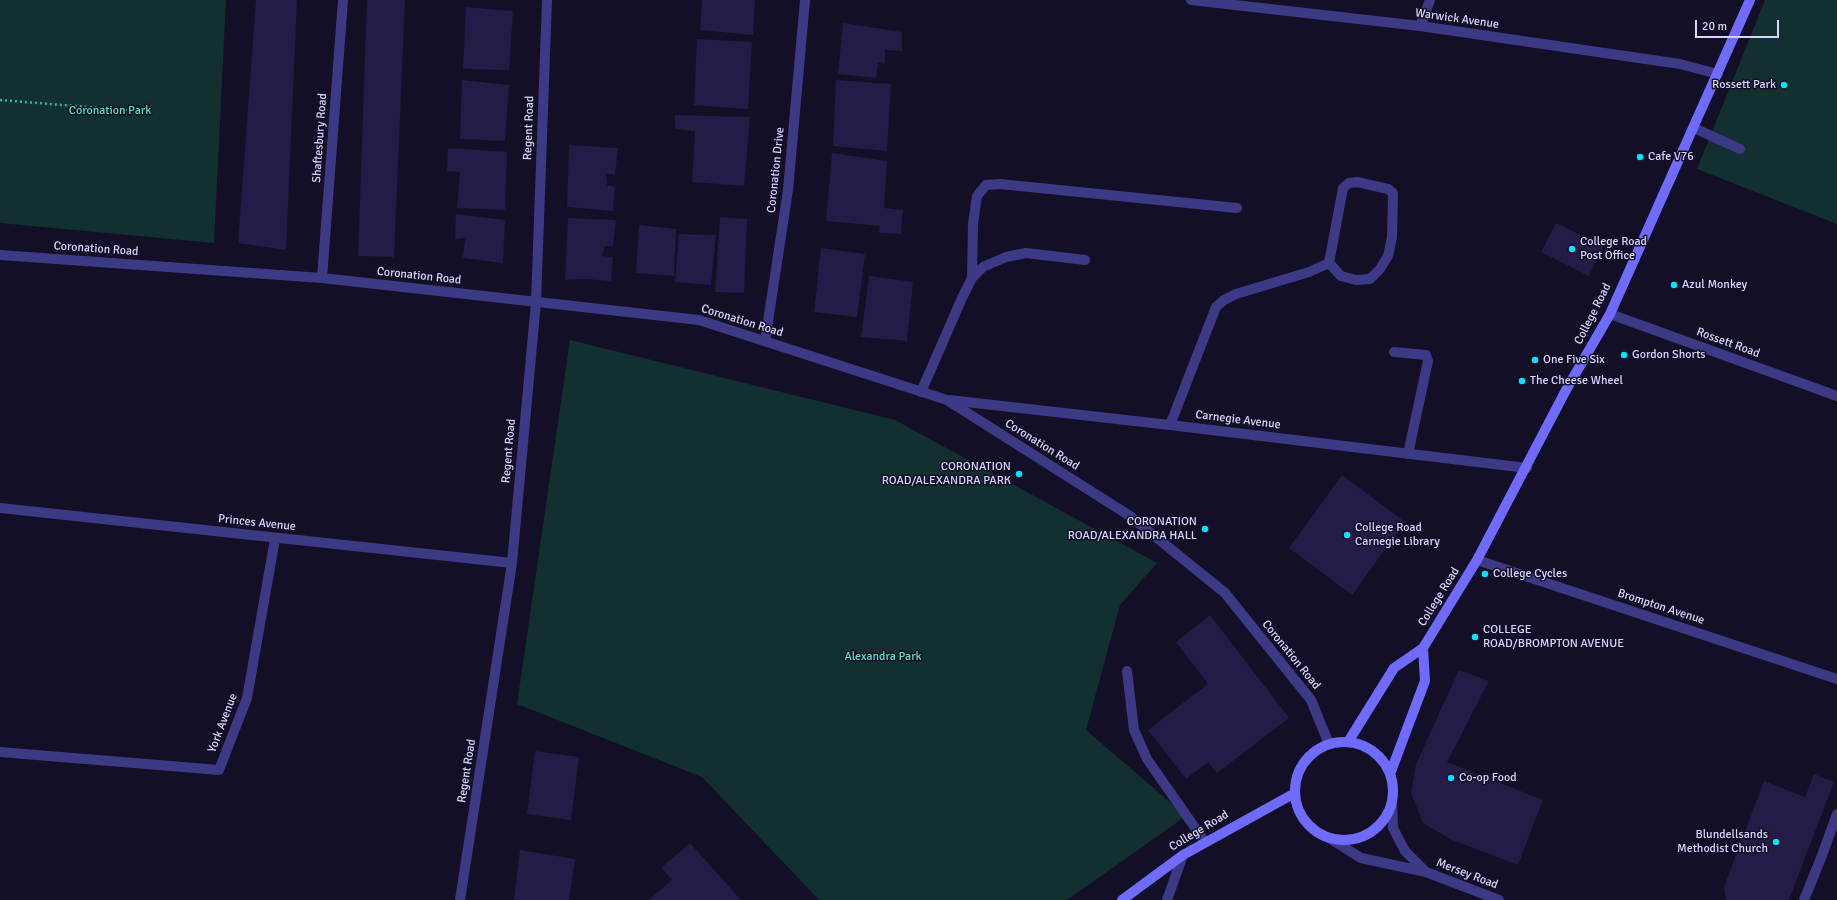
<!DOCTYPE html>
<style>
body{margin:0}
#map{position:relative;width:1837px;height:900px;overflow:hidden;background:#130f26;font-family:Signika,sans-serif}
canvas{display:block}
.scale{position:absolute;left:1695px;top:20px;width:84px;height:18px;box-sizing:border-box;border:2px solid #d9d4ff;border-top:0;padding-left:5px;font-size:12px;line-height:14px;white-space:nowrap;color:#d9d4ff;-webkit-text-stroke:3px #130f26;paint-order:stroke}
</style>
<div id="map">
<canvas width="1837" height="900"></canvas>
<div class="scale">20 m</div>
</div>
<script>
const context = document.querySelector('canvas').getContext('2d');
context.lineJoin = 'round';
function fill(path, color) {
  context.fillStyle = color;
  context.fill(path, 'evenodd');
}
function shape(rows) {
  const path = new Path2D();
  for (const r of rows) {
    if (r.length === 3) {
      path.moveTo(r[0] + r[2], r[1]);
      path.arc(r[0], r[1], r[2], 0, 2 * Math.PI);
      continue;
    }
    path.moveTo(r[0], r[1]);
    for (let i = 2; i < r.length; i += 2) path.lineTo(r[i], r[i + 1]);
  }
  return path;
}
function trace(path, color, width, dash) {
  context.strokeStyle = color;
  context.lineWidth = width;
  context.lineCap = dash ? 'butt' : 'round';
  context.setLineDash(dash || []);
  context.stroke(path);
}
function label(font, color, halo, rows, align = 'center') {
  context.font = font + ' Signika,sans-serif';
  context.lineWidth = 3;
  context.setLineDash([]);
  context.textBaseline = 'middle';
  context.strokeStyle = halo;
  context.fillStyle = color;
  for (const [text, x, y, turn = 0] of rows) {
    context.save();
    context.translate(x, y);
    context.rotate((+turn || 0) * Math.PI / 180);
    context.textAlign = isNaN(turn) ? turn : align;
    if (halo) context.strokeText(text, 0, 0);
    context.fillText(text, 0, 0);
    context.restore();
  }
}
fill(shape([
 [0,0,226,0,214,243,0,223],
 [1765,0,1837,0,1837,224,1697,169],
 [570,340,895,420,1157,563,1120,605,1086,730,1186,816,1067,900,819,900,702,777,517,704]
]), '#12302f');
fill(shape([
 [256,0,297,0,286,250,238,243],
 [367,0,405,0,394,257,358,256],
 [702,0,755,0,753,35,700,30],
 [466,7,513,11,509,70,463,69],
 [843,23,902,32,902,51,885,50,885,64,878,63,876,78,838,74],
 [697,39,752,42,748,109,694,105],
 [462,80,509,85,505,141,460,139],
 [836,80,891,84,887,151,833,146],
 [675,115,750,117,744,186,692,182,695,131,675,129],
 [569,145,618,148,615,175,606,173,607,185,615,187,613,211,567,207],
 [448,148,507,152,505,210,457,208,460,172,447,171],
 [832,153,887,161,884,208,903,210,901,234,879,233,880,226,826,221],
 [456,214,505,220,503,263,463,258,465,238,455,239],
 [720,217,747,219,744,293,715,292],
 [568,218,616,220,613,246,605,246,602,256,613,257,611,281,585,279,565,280],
 [1556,223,1603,246,1589,276,1541,252],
 [639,225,676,229,674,276,636,273],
 [679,234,716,235,711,285,675,282],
 [821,248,865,254,857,317,814,312],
 [869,276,913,282,907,341,861,337],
 [1342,475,1405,522,1352,595,1289,548],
 [1210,615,1289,718,1217,773,1208,762,1186,779,1148,730,1208,684,1176,642],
 [1459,670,1489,681,1447,762,1543,800,1518,865,1452,840,1423,823,1411,793,1416,764],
 [535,751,579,757,571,820,527,814],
 [1814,774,1834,782,1789,900,1726,900,1724,887,1764,781,1805,797],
 [690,843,741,900,651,900,650,899,672,880,661,868],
 [520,850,575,859,569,900,514,900]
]), '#241b47');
trace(shape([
 [0,100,150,112]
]), '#2fb8b0', 2.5, [2, 3]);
trace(shape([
 [1694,128,1740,149],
 [1357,182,1388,189,1393,193,1392,237,1388,256,1380,269,1370,279,1356,280,1341,276,1329,263,1343,188,1349,183,1357,182],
 [972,278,973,224,977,196,986,185,1000,184,1237,208],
 [1394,352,1426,355,1428,361,1408,454],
 [921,392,962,298,972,278,983,267,1006,257,1026,253,1085,260],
 [1170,425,1216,307,1224,300,1236,294,1309,272,1329,263],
 [1127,671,1134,730,1147,759,1205,842],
 [1804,900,1821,858,1837,814]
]), '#3d3a85', 10);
trace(shape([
 [1191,0,1420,26,1680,64,1718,74],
 [1420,26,1430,0],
 [0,255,322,278,699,320,947,400,1130,516,1225,593,1311,700,1329,744],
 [322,278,343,0],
 [1610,314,1837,396],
 [765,341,788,190,805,0],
 [949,400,1170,425,1527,468],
 [0,508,512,563],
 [1477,560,1837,679],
 [0,752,219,770,247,698,275,539],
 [1392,801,1393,828,1405,851,1426,872],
 [1329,838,1361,858,1426,872,1499,900],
 [460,900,512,563,536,302,547,0],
 [1167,900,1183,855]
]), '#3d3a85', 10);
trace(shape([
 [1348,742,1394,668,1423,648,1477,560,1566,390,1610,314,1750,0],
 [1344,791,49],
 [1390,774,1425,681,1423,648],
 [1122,900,1183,855,1295,793]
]), '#6f6bff', 10);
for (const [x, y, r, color] of [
 [1784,85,4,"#00e5ff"],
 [1640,157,4,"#00e5ff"],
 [1572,249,4,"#00e5ff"],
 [1674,285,4,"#00e5ff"],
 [1624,355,4,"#00e5ff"],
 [1535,360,4,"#00e5ff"],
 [1522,381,4,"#00e5ff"],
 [1019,474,4,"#00e5ff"],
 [1205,529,4,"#00e5ff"],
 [1347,535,4,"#00e5ff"],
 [1485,574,4,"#00e5ff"],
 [1475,637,4,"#00e5ff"],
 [1451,778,4,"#00e5ff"],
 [1776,842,4,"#00e5ff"]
]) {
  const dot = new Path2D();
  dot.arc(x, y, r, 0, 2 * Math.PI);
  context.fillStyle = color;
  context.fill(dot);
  trace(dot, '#130f26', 1.5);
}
label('12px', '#d9d4ff', '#130f26', [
 ["Warwick Avenue",1457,19,8],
 ["Regent Road",529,128,-88],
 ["Shaftesbury Road",320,138,-86],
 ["Coronation Drive",776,170,-84],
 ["Coronation Road",96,249,4],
 ["Coronation Road",419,276,6],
 ["College Road",1593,314,-63],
 ["Coronation Road",742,321,17],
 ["Rossett Road",1728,343,20],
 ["Carnegie Avenue",1238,420,7],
 ["Coronation Road",1042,445,32],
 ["Regent Road",509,451,-85],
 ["Princes Avenue",257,523,6],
 ["College Road",1439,597,-58],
 ["Brompton Avenue",1661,607,18],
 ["Coronation Road",1291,655,51],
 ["York Avenue",223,723,-69],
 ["Regent Road",467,771,-81],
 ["College Road",1199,831,-31],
 ["Mersey Road",1467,874,21]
]);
label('12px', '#d9d4ff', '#130f26', [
 ["Rossett Park",1776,85,"right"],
 ["Cafe V76",1648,157],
 ["College Road",1580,242],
 ["Post Office",1580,256],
 ["Azul Monkey",1682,285],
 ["Gordon Shorts",1632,355],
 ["One Five Six",1543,360],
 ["The Cheese Wheel",1530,381],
 ["CORONATION",1011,467,"right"],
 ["ROAD/ALEXANDRA PARK",1011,481,"right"],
 ["CORONATION",1197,522,"right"],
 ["ROAD/ALEXANDRA HALL",1197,536,"right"],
 ["College Road",1355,528],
 ["Carnegie Library",1355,542],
 ["College Cycles",1493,574],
 ["COLLEGE",1483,630],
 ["ROAD/BROMPTON AVENUE",1483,644],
 ["Co-op Food",1459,778],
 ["Blundellsands",1768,835,"right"],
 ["Methodist Church",1768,849,"right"]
], 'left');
label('12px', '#5fe0c0', '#130f26', [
 ["Coronation Park",110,111],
 ["Alexandra Park",883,657]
]);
</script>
